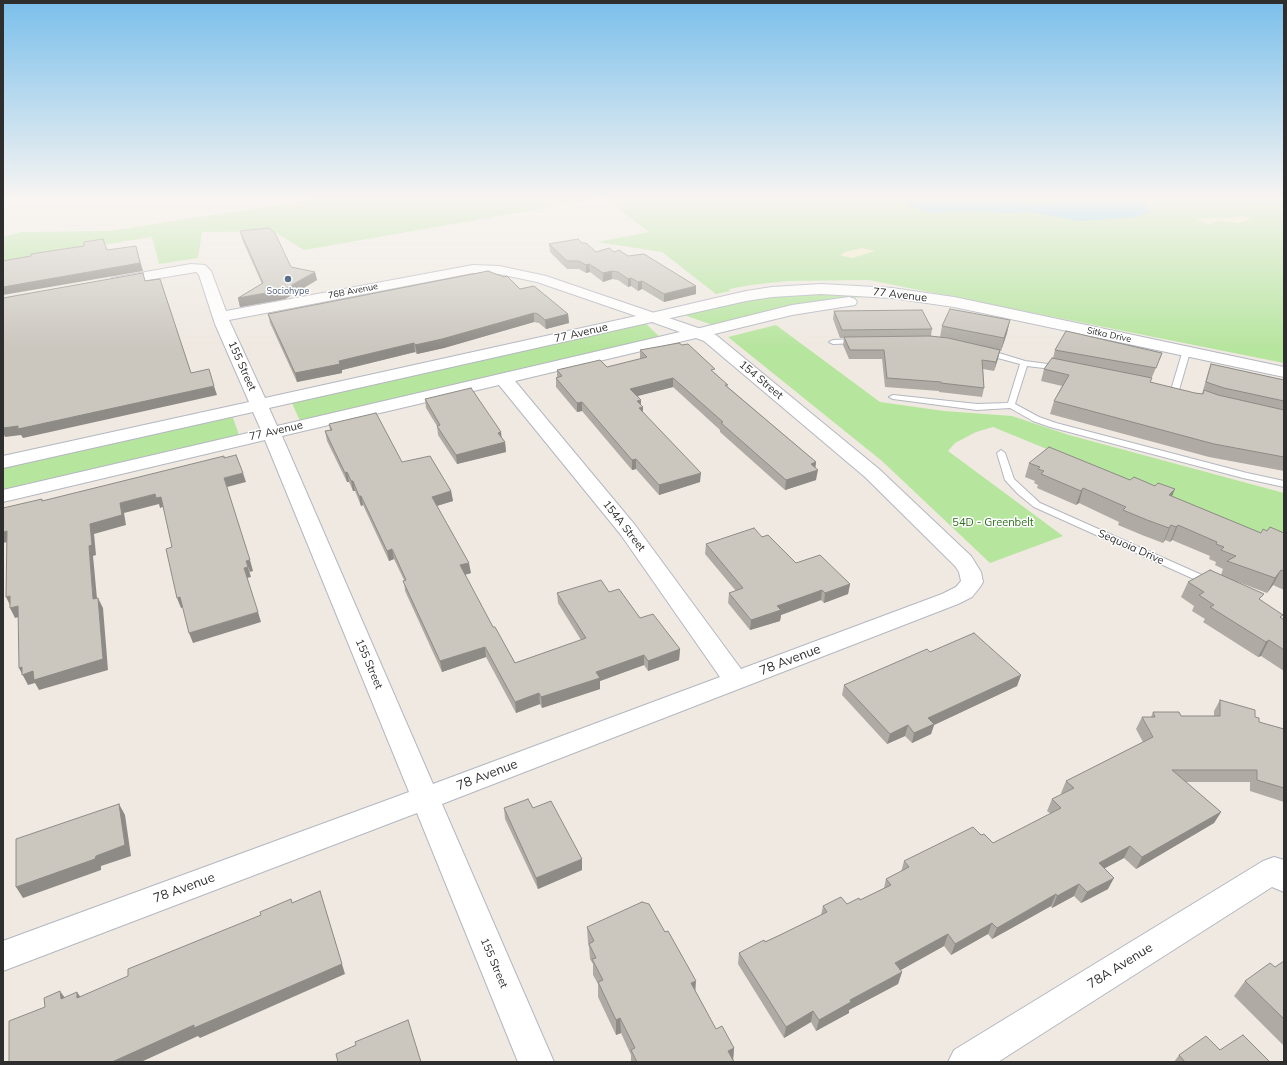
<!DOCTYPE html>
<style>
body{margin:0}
#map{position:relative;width:1287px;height:1065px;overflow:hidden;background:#efe9e1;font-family:Mulish,sans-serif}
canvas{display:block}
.frame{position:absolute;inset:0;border:4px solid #2e2e2e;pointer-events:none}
</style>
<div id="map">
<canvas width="1287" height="1065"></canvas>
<div class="frame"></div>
</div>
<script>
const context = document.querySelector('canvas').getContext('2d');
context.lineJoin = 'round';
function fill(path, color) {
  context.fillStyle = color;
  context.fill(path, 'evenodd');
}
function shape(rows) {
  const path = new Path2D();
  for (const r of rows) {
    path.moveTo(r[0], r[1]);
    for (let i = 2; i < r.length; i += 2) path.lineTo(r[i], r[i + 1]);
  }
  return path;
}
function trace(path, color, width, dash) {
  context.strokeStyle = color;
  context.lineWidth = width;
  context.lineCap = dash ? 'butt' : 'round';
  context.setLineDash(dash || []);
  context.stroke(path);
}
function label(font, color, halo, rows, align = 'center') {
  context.font = font + ' Mulish,sans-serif';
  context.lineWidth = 3;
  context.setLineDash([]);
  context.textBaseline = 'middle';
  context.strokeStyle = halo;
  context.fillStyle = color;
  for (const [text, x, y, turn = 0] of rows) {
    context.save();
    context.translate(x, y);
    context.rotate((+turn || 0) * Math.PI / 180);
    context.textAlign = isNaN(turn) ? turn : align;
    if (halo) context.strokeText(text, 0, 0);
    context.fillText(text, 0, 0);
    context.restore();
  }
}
fill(shape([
 [314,199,596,199,304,250,273,231,202,232,198,258,159,264,152,237,3,261,3,237,21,232,110,231],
 [605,199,1284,199,1284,363,869,280,788,281,751,285,729,289,730,291,716,294,662,252,597,242,649,232],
 [801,292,885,296,833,299,713,325,681,314,750,298],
 [645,323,660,337,300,421,292,403],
 [776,325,880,402,944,411,1012,416,1069,435,1284,493,1284,546,993,427,976,432,955,443,948,451,1063,536,990,563,882,461,728,337],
 [232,415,239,435,3,490,3,467]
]), '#b6e59e');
fill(shape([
 [1240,216,1248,217,1250,220,1238,223,1220,221,1208,224,1197,220,1201,218,1229,218],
 [862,248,875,251,852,258,840,255,845,252]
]), '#f3ecc5');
fill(shape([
 [906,199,999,199,1038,204,1057,202,1062,199,1141,199,1145,202,1150,211,1145,214,1135,217,1080,221,1031,212,1003,213,969,211,933,213,909,206]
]), '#75cff0');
fill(shape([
 [1237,199,1249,199,1284,204,1284,206,1237,199]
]), '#75cff0');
const service = shape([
 [857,339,860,339,860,343,833,344,829,342,833,340,857,339],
 [983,350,989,350,1025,361,1063,366,1063,370,1060,370,1027,366,1015,404,1039,417,1056,423,1247,473,1284,481,1284,487,1243,478,1050,427,1033,421,1010,408,977,410,893,399,889,397,893,395,977,404,1008,403,1020,364,983,354,983,350],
 [1183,350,1189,350,1190,352,1179,390,1175,392,1171,390,1183,350],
 [1001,450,1005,453,1014,479,1040,503,1213,580,1214,582,1209,585,1205,584,1034,507,1018,494,1005,480,997,453,1001,450]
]);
const minor = shape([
 [191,264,205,265,211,271,226,311,473,265,499,266,546,276,704,330,716,335,879,469,971,556,981,572,983,582,980,587,972,597,958,604,442,804,554,1062,518,1062,417,813,3,971,3,941,409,792,265,440,3,502,3,490,261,430,253,412,3,468,3,456,249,402,215,324,199,275,196,272,117,285,112,284,110,281,112,278,117,277,191,264],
 [473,273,499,274,537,282,636,316,265,398,229,320,473,273],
 [652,322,680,332,277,426,269,408,652,322],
 [696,338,704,341,865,477,955,566,959,572,961,581,956,587,942,594,741,669,635,525,515,381,696,338],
 [499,385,621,535,720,677,433,784,282,436,499,385],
 [1274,857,1284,860,1284,892,1272,887,998,1062,948,1062,954,1050,1263,861,1274,857]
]);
const tertiary = shape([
 [821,284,892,288,954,297,1284,367,1284,377,954,307,892,298,821,294,772,297,746,301,653,322,647,320,645,317,647,314,746,291,772,287,821,284],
 [849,297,855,299,857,302,855,305,792,315,698,338,692,336,690,333,692,330,792,305,849,297]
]);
trace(service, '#b4b7c1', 2);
trace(minor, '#b4b7c1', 2);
trace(tertiary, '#b4b7c1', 2);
fill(service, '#fff');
fill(minor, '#fff');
fill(tertiary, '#fff');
fill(shape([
 [240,231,291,267,315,272,317,280,285,299,240,307,238,298,262,284,242,239],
 [582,243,596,252,614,252,628,256,696,286,696,294,664,302,642,289,638,291,631,286,628,287,618,280,612,279,603,282,590,272,586,273,579,269,567,269,550,252,549,244],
 [504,277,520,289,568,314,569,323,546,329,539,323,534,322,444,348,417,354,415,352,342,370,342,373,297,382,270,323,268,314],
 [834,311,932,329,931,336,940,337,942,326,1010,320,1007,333,1001,351,1000,351,994,371,983,369,984,388,982,397,939,392,939,391,885,387,882,359,849,359,843,345,844,338,840,338,833,319],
 [640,350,715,373,728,387,816,462,815,468,816,480,785,490,720,432,720,430,673,387,637,396,641,406,643,407,643,412,700,482,659,495,636,469,632,470,582,411,577,412,556,387,556,378,557,377,557,370,607,367,640,359],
 [1055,350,1162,353,1150,382,1195,393,1202,394,1207,376,1211,364,1284,380,1284,471,1209,457,1050,414,1054,401,1062,386,1041,381,1044,369,1053,358],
 [425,399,502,438,505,442,506,452,457,464,438,435,437,426,426,408],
 [329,424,402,462,451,491,453,501,437,506,471,573,464,575,493,627,515,663,581,640,558,603,557,593,609,592,640,618,680,649,679,660,648,671,644,665,600,681,600,689,542,708,540,704,516,713,486,657,442,672,405,591,404,580,394,559,389,561,363,505,361,506,355,491,353,491,349,482,347,482,327,441,325,431,330,430],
 [1029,463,1130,480,1261,533,1267,531,1284,533,1284,590,1273,585,1267,593,1238,582,1284,620,1284,671,1261,656,1258,657,1203,622,1205,619,1192,611,1194,606,1181,597,1188,582,1221,575,1223,569,1215,565,1216,562,1209,559,1210,556,1172,540,1170,542,1165,540,1163,543,1142,535,1118,525,1119,522,1079,503,1076,505,1037,488,1038,485,1034,483,1035,481,1025,477],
 [762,537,796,563,850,584,848,594,824,603,821,600,781,615,780,621,750,630,728,603,729,593,736,591,705,554,706,544],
 [930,652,1021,675,1017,686,934,725,931,734,912,743,905,736,887,744,842,695,844,685],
 [1220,700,1255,717,1259,722,1284,729,1284,802,1250,791,1250,782,1186,782,1221,812,1214,823,1136,869,1124,858,1105,868,1108,889,1081,903,1074,896,1052,908,1051,906,992,939,988,934,951,955,944,946,900,970,902,972,898,984,849,1010,849,1013,816,1031,811,1022,784,1038,738,964,739,953,780,935,821,915,823,906,847,904,860,900,884,888,886,879,901,872,904,861,981,835,993,843,1051,814,1047,811,1052,799,1062,794,1061,793,1066,781,1143,742,1136,729,1142,717,1151,717,1153,712,1181,716,1214,716,1214,711],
 [504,808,533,808,582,870,538,889,505,819],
 [587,927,696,992,716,1029,734,1048,733,1059,734,1062,631,1062,631,1055,621,1033,616,1035,598,997,598,984,593,975,593,964,590,959,589,947,588,943],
 [1284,961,1284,1046,1234,996,1245,981,1275,967],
 [1220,1050,1270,1062,1174,1062,1179,1055]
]), '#afaba4');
fill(shape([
 [136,246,143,271,3,295,3,287],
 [589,264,590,272,586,273,586,265],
 [612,271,612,279,603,282,603,273],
 [315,272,317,280,285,299,240,307,238,298],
 [631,278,631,286,628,287,628,279],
 [642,281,642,289,638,291,638,282],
 [696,286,696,294,664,302,664,294],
 [534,313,534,322,444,348,417,354,415,345],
 [568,314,569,323,546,329,545,320],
 [1010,320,1007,333,1001,351,1004,338],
 [414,343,415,352,342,370,342,373,297,382,295,373,339,361],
 [1000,350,998,359,994,371,996,362],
 [673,378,673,387,630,398,630,389],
 [214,386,217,395,23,438,21,435,5,437,3,433,3,428],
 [641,400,641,408,643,407,643,417,637,401],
 [582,402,582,411,577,412,577,403],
 [501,432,502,441,498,433],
 [505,442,506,452,457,464,456,455],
 [636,459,636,469,632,470,632,460],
 [816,462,815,471,818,470,816,480,785,490,786,480,811,464],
 [347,472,349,482,347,482,345,473],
 [243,473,246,482,227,487,224,478],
 [701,473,700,482,659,495,659,485],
 [351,481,353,481,355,491,353,491],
 [1083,488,1079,503,1076,505,1081,491],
 [1175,489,1169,504,1169,495],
 [451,491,453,501,433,507,432,497],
 [155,494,161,497,165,506,160,508,159,504,124,513,126,525,94,534,96,555,93,556,98,609,93,599,89,546,90,524,120,503],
 [359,496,361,496,363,505,361,506],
 [1171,525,1165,540,1163,543,1169,528],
 [1178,525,1172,540,1170,542,1176,527],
 [7,531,12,541,3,543,3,532],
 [392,549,394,559,389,561,387,551],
 [250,560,253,571,250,572,246,561],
 [469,563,471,573,461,576,460,565],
 [248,567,251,577,247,578,244,568],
 [1281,570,1273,585,1267,593,1275,578],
 [850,584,848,594,824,603,825,593],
 [822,590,821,600,781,615,780,621,750,630,751,620,777,606],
 [10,596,11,607,6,597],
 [180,597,184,607,181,608,177,598],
 [98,598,103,608,108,670,39,690,35,683,28,685,19,668,22,667,33,671],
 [18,606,23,616,15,618,10,608],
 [258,612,261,622,193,643,189,633],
 [1269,640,1261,656,1258,657,1266,642],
 [485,647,486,657,442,672,440,661],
 [680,649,679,660,648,671,648,661],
 [644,655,644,665,600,681,600,689,542,708,541,697,596,672],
 [1021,675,1017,686,934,725,931,734,912,743,914,733,928,718],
 [539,693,540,704,516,713,515,702],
 [908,725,905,736,887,744,890,734],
 [119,804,125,815,131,856,101,866,101,870,23,898,16,887,96,856],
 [1221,812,1214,823,1136,869,1142,857],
 [1130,846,1124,858,1094,874,1099,863],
 [582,859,582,870,538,889,536,878],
 [1114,878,1108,889,1081,903,1087,892],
 [1079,884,1074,896,1052,908,1057,896],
 [320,891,345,974,200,1038,198,1036,141,1062,112,1062],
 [1056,894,1051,906,992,939,997,928],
 [992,923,988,934,951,955,955,944],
 [948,934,944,946,892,975,895,963],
 [902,972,898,984,849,1010,849,1013,816,1031,819,1020,850,1000],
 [696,981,695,996,691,983],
 [60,991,68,1002,61,999],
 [77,992,84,1002,77,998],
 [813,1011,811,1022,784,1038,786,1027],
 [620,1018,621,1033,616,1035,616,1020],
 [734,1048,733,1062,728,1051]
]), '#8e8b86');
const building = shape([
 [269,228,275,233,291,267,315,272,283,290,238,298,263,283,240,231,269,228],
 [103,239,107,250,136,246,140,263,3,287,3,261,31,256,31,254,84,246,84,242,103,239],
 [578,239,582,243,586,243,596,252,609,248,614,252,619,250,628,256,644,254,696,286,664,294,642,281,638,282,631,278,628,279,618,272,612,271,603,273,589,264,586,265,579,261,567,261,549,244,578,239],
 [488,271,504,277,507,276,520,289,534,286,568,314,545,320,538,314,534,313,442,339,415,345,414,343,339,361,340,364,295,373,268,314,488,271],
 [143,273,145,281,160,279,191,373,209,369,214,386,18,429,18,426,3,428,3,298,143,273],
 [950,309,1010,320,1004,338,942,326,950,309],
 [922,310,932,329,842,330,834,311,922,310],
 [1066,331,1162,353,1156,368,1055,350,1066,331],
 [930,336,948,338,1000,350,996,362,982,360,984,388,941,383,941,382,887,378,884,350,850,350,844,337,930,336],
 [679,343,682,345,688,344,715,369,711,370,728,385,725,385,816,462,811,464,818,470,786,480,721,423,723,422,673,378,630,389,641,400,637,401,643,407,639,408,701,473,659,485,636,459,632,460,582,402,577,403,556,378,562,376,557,370,600,360,607,367,647,357,640,350,679,343],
 [1052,358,1152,378,1150,382,1195,393,1203,394,1204,390,1218,395,1284,410,1284,457,1214,444,1054,401,1069,375,1044,369,1052,358],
 [1211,364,1284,380,1284,401,1224,388,1206,382,1211,364],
 [471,388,501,432,498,433,505,442,456,455,437,426,440,425,425,399,471,388],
 [376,413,402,462,430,456,451,491,432,497,469,563,460,565,493,627,495,627,515,663,586,638,557,593,601,580,609,592,619,589,640,618,653,614,680,649,648,661,644,655,596,672,600,678,541,697,539,693,515,702,485,647,440,661,403,581,406,580,392,549,387,551,361,496,359,496,353,481,351,481,347,472,345,473,325,431,332,430,329,424,376,413],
 [1049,447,1130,480,1134,477,1155,486,1158,483,1175,489,1169,495,1261,533,1263,529,1267,531,1270,527,1284,533,1284,571,1281,570,1275,578,1227,561,1236,556,1221,550,1224,547,1216,544,1217,542,1178,525,1176,527,1171,525,1169,528,1147,520,1123,510,1126,507,1083,488,1081,491,1041,474,1044,471,1038,469,1040,467,1029,463,1049,447],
 [236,455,243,473,224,478,250,560,246,561,248,567,244,568,258,612,189,633,180,597,177,598,166,549,172,547,161,497,156,498,155,494,120,503,122,515,90,524,92,545,89,546,93,599,98,598,103,659,34,680,33,671,22,675,22,667,19,668,18,606,10,608,10,596,6,597,7,531,3,532,3,508,42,499,42,501,224,456,224,458,236,455],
 [754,528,762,537,768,535,796,563,820,555,850,584,825,593,822,590,777,606,781,610,751,620,729,593,743,588,706,544,754,528],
 [1210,570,1264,594,1259,599,1283,615,1280,617,1284,620,1284,650,1269,640,1266,642,1210,607,1214,605,1199,595,1204,592,1188,582,1210,570],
 [974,633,1021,675,928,718,934,724,914,733,908,725,890,734,844,685,927,649,930,652,974,633],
 [1220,700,1255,710,1255,717,1259,718,1259,722,1284,729,1284,788,1257,780,1257,770,1172,770,1221,812,1142,857,1130,846,1099,863,1114,878,1087,892,1079,884,1057,896,1056,894,997,928,992,923,955,944,948,934,895,963,902,972,850,1000,851,1002,819,1020,813,1011,786,1027,739,953,764,940,765,942,780,935,827,912,823,906,841,897,847,904,859,898,860,900,891,885,886,879,909,867,904,861,973,827,981,835,984,834,993,843,1061,808,1052,799,1074,788,1066,781,1153,737,1142,717,1155,717,1153,712,1179,712,1181,716,1220,716,1220,700],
 [528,799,533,808,551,801,582,859,536,878,504,808,528,799],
 [119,804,125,845,96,856,95,859,16,887,16,839,119,804],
 [320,891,342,964,194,1028,194,1025,112,1062,9,1062,9,1021,45,1007,44,998,60,991,61,999,77,992,77,998,128,976,128,969,261,915,260,912,291,899,292,903,320,891],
 [642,902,649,904,665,932,668,931,696,981,691,983,716,1029,722,1026,734,1048,728,1051,734,1062,637,1062,631,1050,635,1048,620,1018,616,1020,598,982,603,980,592,959,596,958,589,944,594,941,587,927,642,902],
 [1284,961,1284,1019,1245,981,1270,963,1275,967,1284,961],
 [408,1020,421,1062,338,1062,336,1054,356,1045,355,1042,408,1020],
 [1243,1035,1270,1062,1185,1062,1179,1055,1206,1036,1220,1050,1243,1035]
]);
fill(building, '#cbc7bf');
trace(building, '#8e8b86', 1);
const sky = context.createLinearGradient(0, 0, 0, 348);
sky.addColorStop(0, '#7abfeb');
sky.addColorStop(0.57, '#f8f5f2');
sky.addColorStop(1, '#f8f5f200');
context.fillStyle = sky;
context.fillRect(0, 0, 1287, 348);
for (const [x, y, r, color] of [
 [288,279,4,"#5c6f8a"]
]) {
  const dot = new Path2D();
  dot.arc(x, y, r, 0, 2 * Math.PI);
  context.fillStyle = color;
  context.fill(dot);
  trace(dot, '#fff', 1.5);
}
label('9px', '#4e5e75', '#fff', [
 ["Sociohype",288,291]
]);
label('9px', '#2e2e2e', '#fff', [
 ["76B Avenue",353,291,-11],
 ["Sitka Drive",1109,335,12]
]);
label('11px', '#2e2e2e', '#fff', [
 ["77 Avenue",900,295,7],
 ["77 Avenue",581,333,-13],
 ["155 Street",242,366,66],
 ["154 Street",761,380,40],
 ["77 Avenue",276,431,-13],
 ["154A Street",624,526,52],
 ["Sequoia Drive",1131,547,24],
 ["155 Street",369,664,67],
 ["155 Street",494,963,67]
]);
label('11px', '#2c6e1b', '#fff', [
 ["54D - Greenbelt",993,523]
]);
label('13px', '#2e2e2e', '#fff', [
 ["78 Avenue",790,660,-21],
 ["78 Avenue",487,775,-21],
 ["78 Avenue",184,888,-20],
 ["78A Avenue",1120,966,-32]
]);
</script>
